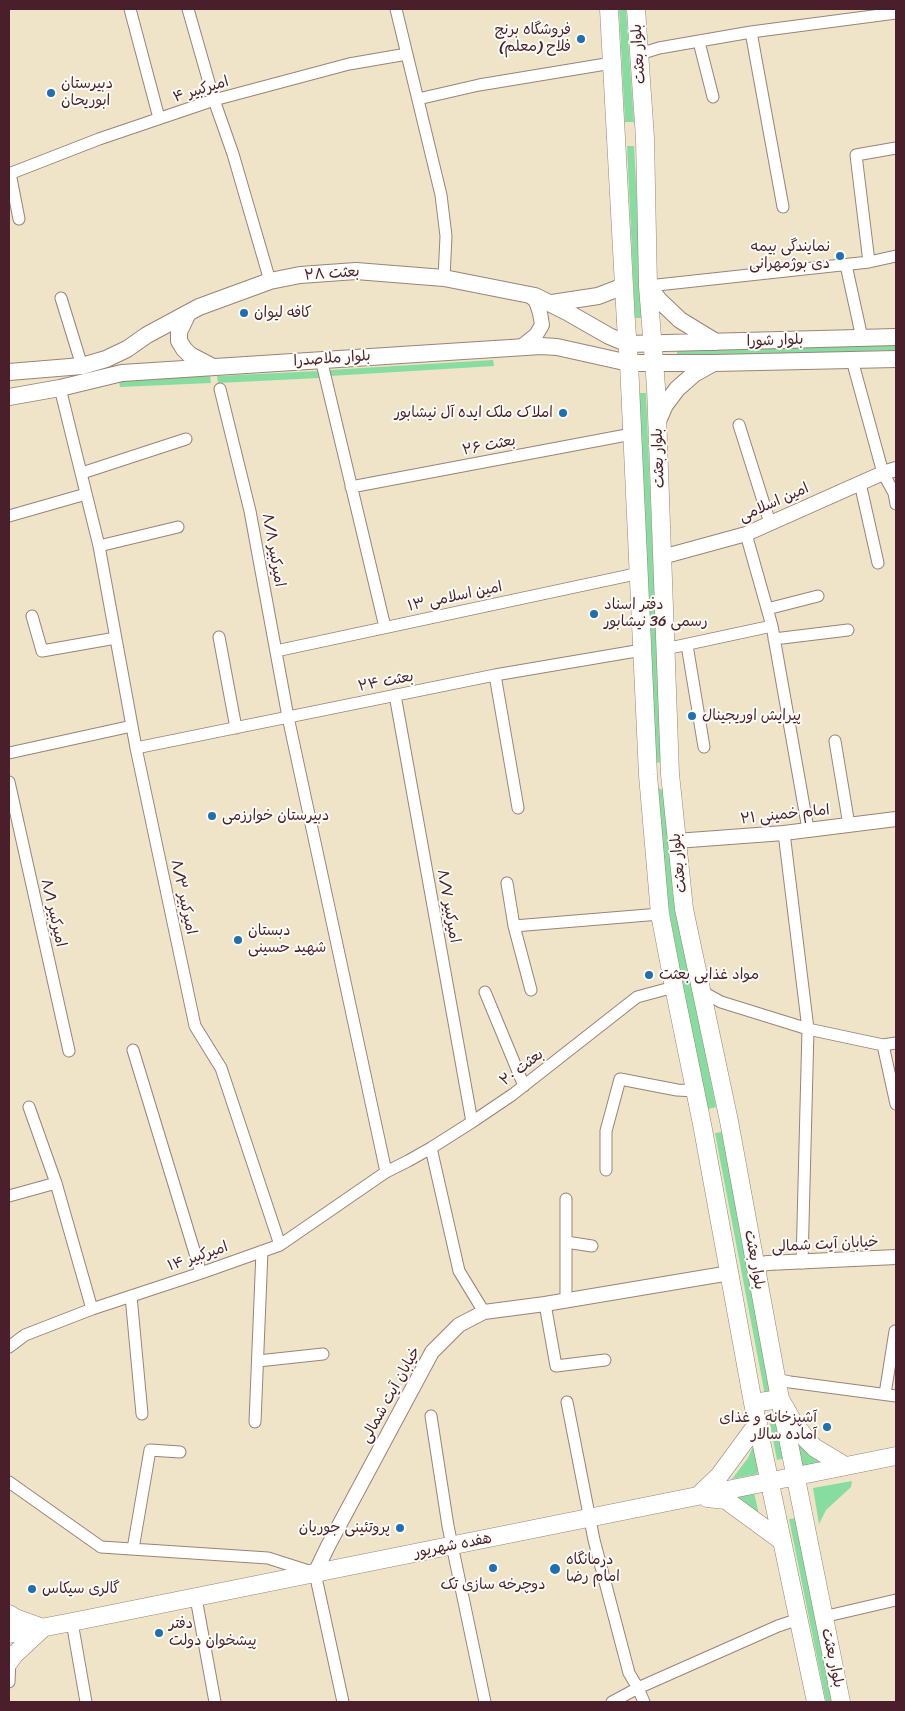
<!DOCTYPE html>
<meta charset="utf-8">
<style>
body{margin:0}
#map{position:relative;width:905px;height:1711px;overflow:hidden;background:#efe4c7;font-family:Sriracha,sans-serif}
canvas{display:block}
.frame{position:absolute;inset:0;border:10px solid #4a1f2b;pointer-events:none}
</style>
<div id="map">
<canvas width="905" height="1711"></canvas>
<div class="frame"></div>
</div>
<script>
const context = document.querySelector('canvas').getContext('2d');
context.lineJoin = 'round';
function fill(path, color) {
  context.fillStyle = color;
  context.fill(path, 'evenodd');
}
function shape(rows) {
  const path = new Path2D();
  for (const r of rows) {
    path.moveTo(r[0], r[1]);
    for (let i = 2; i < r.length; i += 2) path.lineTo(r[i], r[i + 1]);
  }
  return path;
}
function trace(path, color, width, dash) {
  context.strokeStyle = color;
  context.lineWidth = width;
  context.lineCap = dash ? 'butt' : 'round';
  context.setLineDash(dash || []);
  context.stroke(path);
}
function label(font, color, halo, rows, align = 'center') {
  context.font = font + ' Sriracha,"Playpen Sans Arabic",sans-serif';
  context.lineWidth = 4;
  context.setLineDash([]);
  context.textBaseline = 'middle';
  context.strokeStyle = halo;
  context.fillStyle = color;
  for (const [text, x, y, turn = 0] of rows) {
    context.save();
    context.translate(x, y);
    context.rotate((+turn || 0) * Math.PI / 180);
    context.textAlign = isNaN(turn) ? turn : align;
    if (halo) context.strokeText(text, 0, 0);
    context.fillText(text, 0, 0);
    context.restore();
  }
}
fill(shape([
 [619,9,626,9,634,122,625,122],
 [627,146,634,146,643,318,635,318],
 [896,343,896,350,677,357,677,349],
 [493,360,494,366,330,376,330,370],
 [319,371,319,378,218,383,217,376],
 [210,376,211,383,120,387,119,381],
 [639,393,646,393,657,651,663,762,655,763],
 [657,788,664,790,673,894,716,1107,708,1109,686,1006,665,887],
 [722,1132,773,1394,765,1395,715,1133],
 [776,1412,786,1458,777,1460,768,1414],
 [795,1440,813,1455,826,1463,800,1467],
 [754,1444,759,1469,757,1474,732,1479,748,1458],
 [852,1481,851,1487,826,1510,819,1524,813,1488],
 [754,1493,759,1514,747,1504,731,1496],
 [797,1518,834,1702,826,1702,789,1519]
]), '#87dda0');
const minor = shape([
 [130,9,159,118],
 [188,9,214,100,233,154,270,281],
 [396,9,441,195,446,236,444,278],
 [751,32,783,207],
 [699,42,713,97],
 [640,54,659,48,751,32,896,13],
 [418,99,479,85,612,63],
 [10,173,19,219],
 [9,174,99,139,214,100,349,64,407,54],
 [869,262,856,155,896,148],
 [846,265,862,338],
 [648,286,869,262,896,256],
 [61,298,82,366],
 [321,359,385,627],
 [852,360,883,473,894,493,896,504],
 [60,388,99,546,136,748,195,1026,221,1068,280,1245],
 [220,389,250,511,288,717,386,1172],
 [739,425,770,523],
 [82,473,186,439],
 [860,483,878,563],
 [351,487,632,434],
 [9,516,86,494],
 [746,534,772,626,808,829],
 [99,546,178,527],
 [767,609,818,596],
 [32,616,42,651,116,638],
 [219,637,236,728],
 [774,639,848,630],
 [687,645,704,747],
 [665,649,772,626],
 [276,651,640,573],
 [495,675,518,808],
 [395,695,472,1122],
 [835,741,849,825],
 [136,748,495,675,642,650],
 [9,753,132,726],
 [9,782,69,1051],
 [784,833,808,1029,802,1263],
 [507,883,514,926,531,990],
 [514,926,660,914],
 [701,991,721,1002,808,1029,883,1045,896,1043],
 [485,992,524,1086],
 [883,1045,896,1104],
 [133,1050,201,1273],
 [29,1107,56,1183,92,1309],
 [431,1148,459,1271,484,1312],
 [606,1170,606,1131,620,1079,677,1090,695,1091],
 [9,1196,56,1183],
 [566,1242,592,1246],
 [131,1296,142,1414],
 [566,1301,566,1199],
 [545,1304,556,1366,605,1360],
 [9,1347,25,1335,92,1309,201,1273,280,1245,386,1172,408,1161,431,1148,472,1122,512,1095,637,997,674,987],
 [258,1361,323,1354],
 [776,1379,790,1382,896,1396],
 [885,1394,895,1331],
 [567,1402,594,1540,629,1673,638,1688,644,1702],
 [431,1416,448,1526,485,1702],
 [255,1422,262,1251],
 [9,1482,101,1547,268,1558,315,1573,343,1702],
 [133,1549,150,1450,180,1452],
 [196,1598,215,1702],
 [823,1617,896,1600],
 [72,1622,86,1702],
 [9,1682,10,1660],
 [612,1702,638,1688,778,1626,799,1619]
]);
const tertiary = shape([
 [521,347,536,335,542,325,540,313,536,301,528,294],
 [662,557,746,534,883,473,896,469],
 [676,841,784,833,896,819],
 [755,1265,768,1263,896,1257],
 [315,1573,328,1546,432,1352,459,1325,484,1312,545,1304,730,1273]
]);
const secondary = shape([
 [648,286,659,300,680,320,716,342],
 [552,303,598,296,624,286],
 [188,313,179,332,179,341,184,349,190,355,213,367],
 [9,372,82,366,106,359,127,349,147,335,199,307,270,281,300,275,356,271,444,278,535,296,567,312,609,336,628,344,896,337],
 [9,397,60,388,122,373,541,346,557,347,629,363,714,363,896,359],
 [657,423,665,405,677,389,694,374,712,364]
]);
const primary = shape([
 [609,9,626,323,629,363,648,775,660,914,674,987,702,1124,753,1403,816,1702],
 [636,9,645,138,648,286,656,387,670,774,684,909,729,1121,780,1399,841,1702],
 [753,1403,780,1399,793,1422,807,1440,815,1448,845,1466],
 [698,1496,719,1476,758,1423],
 [707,1498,726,1500,782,1541],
 [9,1614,15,1618,40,1627],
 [9,1634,72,1622,896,1456],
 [9,1662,14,1655,43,1628]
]);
trace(minor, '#9c8279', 13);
trace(tertiary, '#9c8279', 16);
trace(secondary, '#9c8279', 18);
trace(primary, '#9c8279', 19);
trace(minor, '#fff', 11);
trace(tertiary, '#fff', 14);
trace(secondary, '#fff', 16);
trace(primary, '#fff', 18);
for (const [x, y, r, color] of [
 [581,39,5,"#1f6fb2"],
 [51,93,5,"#1f6fb2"],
 [840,256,5,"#1f6fb2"],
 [244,313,5,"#1f6fb2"],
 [563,413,5,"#1f6fb2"],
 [594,614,5,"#1f6fb2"],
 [692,716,5,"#1f6fb2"],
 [212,816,5,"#1f6fb2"],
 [238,940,5,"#1f6fb2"],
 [649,975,5,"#1f6fb2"],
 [827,1427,5,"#1f6fb2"],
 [400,1528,5,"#1f6fb2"],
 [493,1568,5,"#1f6fb2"],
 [555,1569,6,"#1f6fb2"],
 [32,1589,5,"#1f6fb2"],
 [159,1633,5,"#1f6fb2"]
]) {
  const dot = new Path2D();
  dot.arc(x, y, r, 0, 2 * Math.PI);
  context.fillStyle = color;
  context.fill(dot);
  trace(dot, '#fdfcf7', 2);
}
label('15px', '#4a1f2b', '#fdfcf7', [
 ["فروشگاه برنج",571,30,"right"],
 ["فلاح (معلم)",571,47,"right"],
 ["دبیرستان",61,84],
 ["ابوریحان",61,101],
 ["نمایندگی بیمه",830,247,"right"],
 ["دی بوژمهرانی",830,264,"right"],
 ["کافه لیوان",254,313],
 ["املاک ملک ایده آل نیشابور",553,413,"right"],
 ["دفتر اسناد",604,605],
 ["رسمی 36 نیشابور",604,622],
 ["پیرایش اوریجینال",702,716],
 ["دبیرستان خوارزمی",222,816],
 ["دبستان",248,931],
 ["شهید حسینی",248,948],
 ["مواد غذایی بعثت",659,975],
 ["آشپزخانه و غذای",817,1418,"right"],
 ["آماده سالار",817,1435,"right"],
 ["پروتئینی جوریان",390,1528,"right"],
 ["درمانگاه",566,1560],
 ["امام رضا",566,1577],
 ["دوچرخه سازی تک",493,1585,"center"],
 ["گالری سیکاس",42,1589],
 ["دفتر",169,1624],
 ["پیشخوان دولت",169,1641]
], 'left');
label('15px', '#4a1f2b', '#fdfcf7', [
 ["بلوار بعثت",639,54,-94],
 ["امیرکبیر ۴",201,90,-17],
 ["بعثت ۲۸",332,274,-4],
 ["بلوار شورا",775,341,-2],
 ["بلوار ملاصدرا",332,359,-4],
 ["بعثت ۲۶",489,446,-11],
 ["بلوار بعثت",659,458,-92],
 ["امین اسلامی",774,503,-24],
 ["امیرکبیر ۸/۸",273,550,80],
 ["امین اسلامی ۱۳",455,597,-12],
 ["بعثت ۲۴",386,682,-11],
 ["امام خمینی ۲۱",785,815,-6],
 ["بلوار بعثت",679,863,-96],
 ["امیرکبیر ۸/۳",183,897,78],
 ["امیرکبیر ۸/۷",448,906,80],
 ["امیرکبیر ۸/۱",53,913,77],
 ["بعثت ۲۰",522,1068,-37],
 ["خیابان آیت شمالی",825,1245,-3],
 ["امیرکبیر ۱۴",198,1257,-19],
 ["بلوار بعثت",754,1260,80],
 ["خیابان آیت شمالی",391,1395,-61],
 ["هفده شهریور",453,1546,-11],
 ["بلوار بعثت",832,1658,78]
]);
</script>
